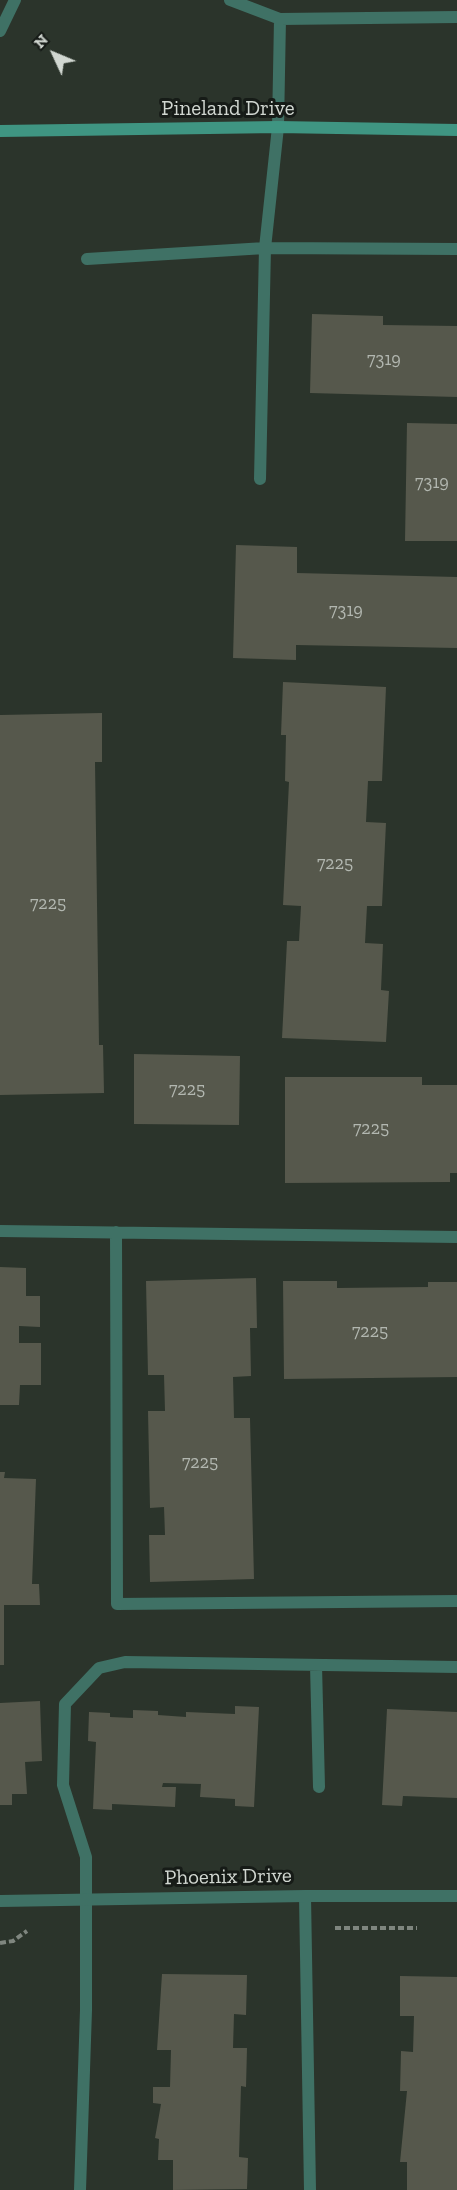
<!DOCTYPE html>
<style>
body{margin:0}
#map{position:relative;width:457px;height:2190px;overflow:hidden;background:#2b342b;font-family:"Zilla Slab",serif}
canvas{display:block}
.north{position:absolute;left:24px;top:24px;width:60px;height:60px;-webkit-text-stroke:4px #161b17;paint-order:stroke;rotate:314deg;font-size:16px;font-weight:700;line-height:24px;text-align:center;color:#d1d7d1}
.north::after{content:'';display:block;margin:auto;width:21px;height:27px;background:#d1d7d1;clip-path:polygon(50% 0,100% 100%,50% 72%,0 100%)}
</style>
<div id="map">
<canvas width="457" height="2190"></canvas>
<div class="north">N</div>
</div>
<script>
const context = document.querySelector('canvas').getContext('2d');
context.lineJoin = 'round';
function fill(path, color) {
  context.fillStyle = color;
  context.fill(path, 'evenodd');
}
function shape(rows) {
  const path = new Path2D();
  for (const r of rows) {
    path.moveTo(r[0], r[1]);
    for (let i = 2; i < r.length; i += 2) path.lineTo(r[i], r[i + 1]);
  }
  return path;
}
function trace(path, color, width, dash) {
  context.strokeStyle = color;
  context.lineWidth = width;
  context.lineCap = dash ? 'butt' : 'round';
  context.setLineDash(dash || []);
  context.stroke(path);
}
function label(font, color, halo, rows, align = 'center') {
  context.font = font + ' "Zilla Slab",serif';
  context.lineWidth = 6;
  context.setLineDash([]);
  context.textBaseline = 'middle';
  context.strokeStyle = halo;
  context.fillStyle = color;
  for (const [text, x, y, turn = 0] of rows) {
    context.save();
    context.translate(x, y);
    context.rotate((+turn || 0) * Math.PI / 180);
    context.textAlign = isNaN(turn) ? turn : align;
    if (halo) context.strokeText(text, 0, 0);
    context.fillText(text, 0, 0);
    context.restore();
  }
}
fill(shape([
 [312,314,383,316,383,325,457,326,457,397,310,393],
 [407,423,457,424,457,541,405,541],
 [236,545,297,547,297,573,457,577,457,648,296,645,296,660,233,658],
 [283,682,386,687,382,781,368,781,366,822,386,823,382,906,367,906,365,943,383,944,381,990,389,991,386,1042,282,1038,287,941,299,941,301,906,283,905,289,782,285,781,286,735,281,735],
 [102,713,102,762,95,762,99,1045,103,1045,104,1093,0,1095,0,715],
 [134,1054,240,1056,239,1125,134,1124],
 [285,1077,422,1077,422,1085,457,1085,457,1173,450,1173,450,1182,285,1183],
 [0,1267,26,1268,26,1296,40,1296,40,1327,19,1326,19,1343,41,1343,41,1385,20,1385,19,1405,0,1405],
 [256,1278,257,1328,250,1328,251,1376,233,1377,234,1418,250,1418,254,1579,150,1582,149,1535,165,1535,164,1507,150,1508,148,1411,165,1411,164,1375,148,1375,146,1281],
 [283,1281,337,1281,337,1288,428,1287,428,1282,457,1282,457,1377,284,1379],
 [0,1472,5,1472,4,1478,36,1479,32,1584,39,1584,40,1605,4,1605,4,1665,0,1665],
 [40,1701,42,1761,25,1762,27,1794,12,1794,12,1805,0,1805,0,1703],
 [235,1706,259,1707,254,1807,235,1806,235,1799,200,1797,201,1784,163,1783,162,1787,176,1787,175,1807,112,1804,112,1810,93,1809,96,1742,88,1741,89,1712,110,1713,110,1717,133,1718,133,1710,158,1711,158,1715,186,1717,186,1712,235,1714],
 [387,1709,457,1712,457,1798,403,1796,402,1806,382,1805],
 [162,1974,247,1975,246,2015,234,2014,233,2048,247,2048,246,2087,241,2086,239,2157,248,2158,247,2189,173,2190,173,2160,158,2160,159,2139,155,2138,161,2104,153,2103,153,2087,170,2087,171,2050,157,2050],
 [400,1976,457,1977,457,2190,407,2190,407,2162,400,2162,407,2091,400,2091,401,2051,413,2052,414,2016,400,2016]
]), '#56584c');
trace(shape([
 [335,1928,417,1928],
 [0,1943,13,1941,27,1931]
]), '#7f867f', 4, [6, 3]);
trace(shape([
 [230,0,280,19,457,17],
 [280,19,278,127,265,248,457,249],
 [0,31,15,0],
 [87,259,265,248,260,479],
 [0,1231,457,1237],
 [116,1232,117,1604,457,1601],
 [316,1665,319,1787],
 [305,1896,310,2190],
 [80,2190,86,2010,86,1857,63,1785,65,1704,99,1668,125,1662,457,1667]
]), '#3f7165', 12);
trace(shape([
 [0,1901,305,1896,457,1896]
]), '#3f7165', 12);
trace(shape([
 [0,131,278,127,457,130]
]), '#3f9582', 12);
label('18px', '#b2b7b0', null, [
 ["7319",384,360],
 ["7319",432,483],
 ["7319",346,611],
 ["7225",335,864],
 ["7225",48,904],
 ["7225",187,1090],
 ["7225",371,1129],
 ["7225",370,1332],
 ["7225",200,1463]
]);
label('21px', '#d1d7d1', '#161b17', [
 ["Pineland Drive",228,109],
 ["Phoenix Drive",228,1877,-1]
]);
</script>
